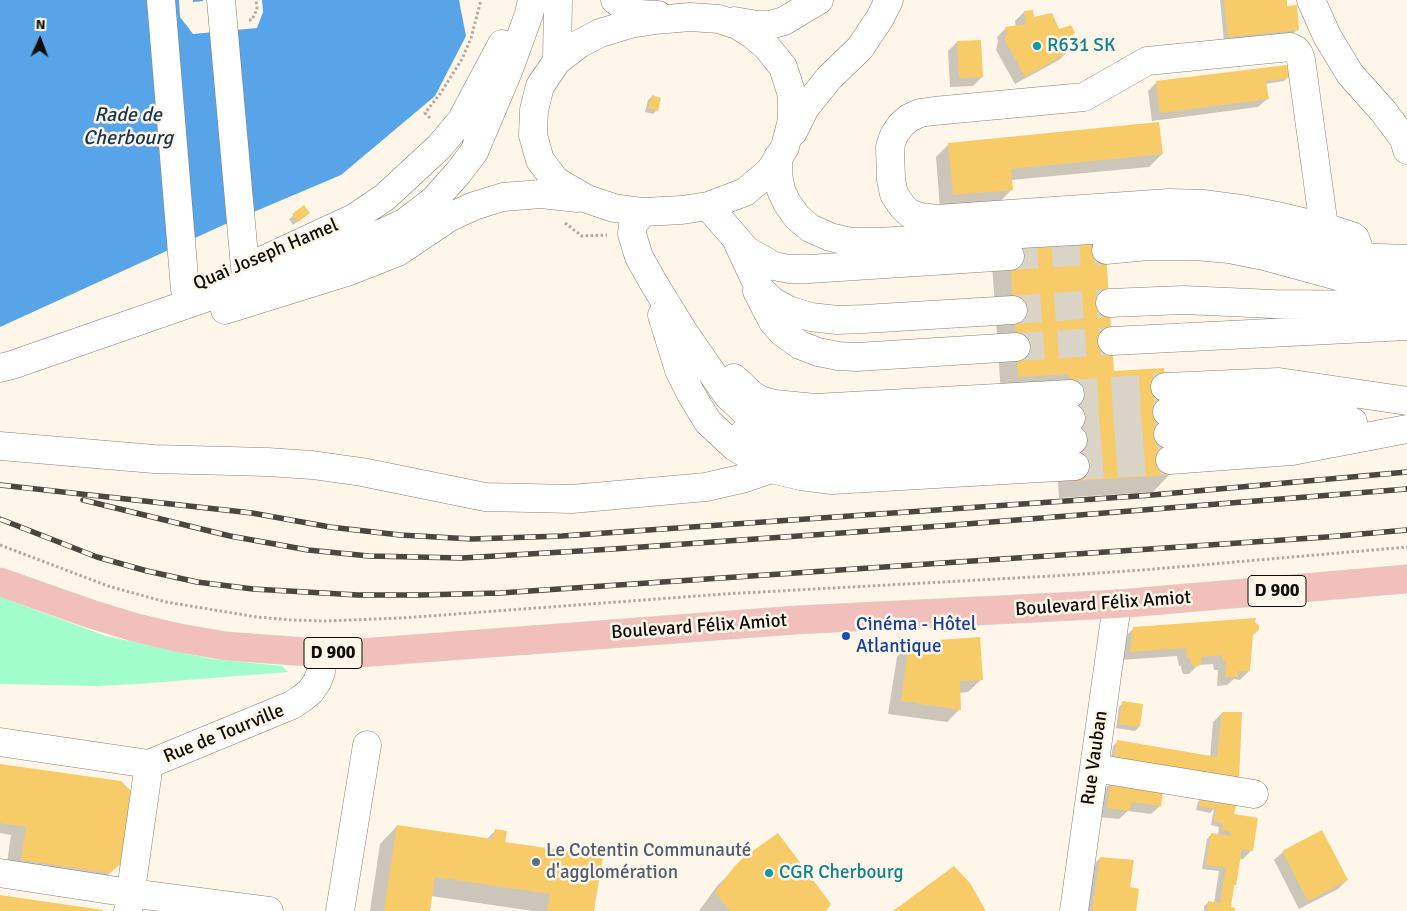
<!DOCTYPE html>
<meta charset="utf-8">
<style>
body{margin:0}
#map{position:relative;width:1407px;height:911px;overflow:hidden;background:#fef7e9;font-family:Signika,sans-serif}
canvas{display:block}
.north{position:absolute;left:15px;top:15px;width:50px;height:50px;-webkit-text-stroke:4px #fef7e9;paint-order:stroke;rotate:2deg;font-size:14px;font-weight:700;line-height:20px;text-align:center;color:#0f0d09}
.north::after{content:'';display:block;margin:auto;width:18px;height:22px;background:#0f0d09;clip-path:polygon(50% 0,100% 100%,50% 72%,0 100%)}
</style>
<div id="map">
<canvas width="1407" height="911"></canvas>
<div class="north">N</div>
</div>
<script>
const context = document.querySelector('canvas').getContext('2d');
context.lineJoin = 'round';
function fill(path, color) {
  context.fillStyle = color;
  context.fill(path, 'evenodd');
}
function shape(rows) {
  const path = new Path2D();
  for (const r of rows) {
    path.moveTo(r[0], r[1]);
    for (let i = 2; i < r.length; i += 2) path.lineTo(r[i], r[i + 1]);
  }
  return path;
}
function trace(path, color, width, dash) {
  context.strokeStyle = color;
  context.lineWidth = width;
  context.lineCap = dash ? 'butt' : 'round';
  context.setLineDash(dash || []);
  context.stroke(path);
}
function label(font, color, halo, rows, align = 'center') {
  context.font = font + ' Signika,sans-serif';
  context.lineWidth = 5;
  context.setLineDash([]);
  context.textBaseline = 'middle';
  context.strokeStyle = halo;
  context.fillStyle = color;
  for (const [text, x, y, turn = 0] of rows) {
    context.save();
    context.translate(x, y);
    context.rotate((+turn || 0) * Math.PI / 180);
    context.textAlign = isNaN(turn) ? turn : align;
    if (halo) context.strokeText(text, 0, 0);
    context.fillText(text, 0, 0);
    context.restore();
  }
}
fill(shape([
 [0,597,106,636,212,659,282,666,288,672,137,684,96,686,0,684]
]), '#a1fecc');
fill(shape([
 [0,0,459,0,466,36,435,96,341,175,230,222,0,327]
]), '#57a4e9');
fill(shape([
 [179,0,193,0,193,2,203,1,203,0,262,0,263,12,257,28,193,34,180,17]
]), '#fef7e9');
fill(shape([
 [1220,0,1285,0,1286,7,1298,29,1294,33,1224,41],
 [1024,12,1033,18,1058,30,1073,33,1064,42,1068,51,1059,60,1015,84,996,50,998,41,997,37,1006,28,1016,27,1015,21],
 [957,42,982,77,973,86,950,87,948,51],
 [1288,77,1284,81,1265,84,1267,99,1258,107,1152,121,1148,91,1157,82],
 [653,96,657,110,653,114,645,112,648,100],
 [949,144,1162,154,1149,167,1011,180,1012,189,999,203,940,208,936,157],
 [304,207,304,217,293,225,289,219],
 [1010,247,1113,372,1170,474,1153,492,1059,498,1052,391,1001,394,992,264],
 [1134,628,1252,636,1249,671,1240,680,1234,679,1227,685,1217,686,1218,670,1214,670,1213,664,1198,665,1189,674,1184,674,1182,672,1181,666,1179,666,1177,656,1121,660,1125,637],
 [910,643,982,679,968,692,959,693,960,709,947,722,888,714,897,657],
 [1123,703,1139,727,1135,731,1116,728,1119,707],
 [1222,713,1234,785,1110,766,1113,746,1117,742,1210,757,1213,722],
 [0,765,120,863,102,881,5,877,11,835,0,833],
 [1111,783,1160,806,1151,814,1128,811,1119,819,1099,817,1102,791],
 [1202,798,1215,805,1219,801,1233,815,1252,850,1243,859,1239,859,1230,908,1233,911,1204,911,1204,906,1209,902,1214,903,1219,871,1202,869,1207,839,1211,835,1218,835,1219,827,1211,825,1214,809,1210,813,1196,810,1198,802],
 [397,826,486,840,495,831,504,843,593,911,533,911,431,896,429,911,370,911,380,844],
 [1283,852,1347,880,1338,889,1299,909,1274,860],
 [745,858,824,911,699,911,717,886],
 [1100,858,1129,891,1135,911,1085,911,1092,867]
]), '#0003');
fill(shape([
 [1224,0,1287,0,1287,6,1297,5,1299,30,1228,37],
 [1033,10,1034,17,1052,13,1059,29,1071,25,1075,33,1064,41,1070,51,1025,77,1005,40,1007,31,1005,27,1026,24,1024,11],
 [981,40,983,77,959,78,957,41],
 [1287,65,1289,78,1266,81,1269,99,1160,113,1156,81],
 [652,95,661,98,658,111,648,108],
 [1159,122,1163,154,1011,169,1013,190,953,195,948,143],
 [304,205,310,213,298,222,292,214],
 [1105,239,1114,371,1164,368,1171,475,1076,481,1069,374,1018,377,1009,245],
 [1256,618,1255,622,1259,626,1259,629,1257,632,1253,635,1250,671,1238,671,1238,677,1225,677,1226,661,1223,662,1222,655,1201,657,1201,663,1199,666,1193,666,1191,663,1190,658,1187,658,1186,648,1130,652,1133,627],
 [980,637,983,680,960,681,961,710,901,701,909,642],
 [1122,701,1143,704,1140,727,1119,724],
 [1222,712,1242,712,1239,781,1114,762,1117,740,1217,757],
 [0,764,121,781,132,792,121,864,109,873,21,860,26,827,0,823],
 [1111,781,1163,791,1161,806,1131,802,1130,811,1107,808],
 [1201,797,1217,799,1215,809,1199,806],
 [1218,799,1237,802,1234,814,1258,818,1253,851,1242,849,1236,885,1234,885,1231,907,1235,908,1235,911,1207,911,1208,901,1220,903,1226,868,1206,865,1211,833,1231,836,1231,832,1221,830,1223,823,1214,821],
 [397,825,493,839,495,829,507,831,505,842,603,856,594,911,547,911,550,894,435,877,430,911,384,911],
 [1322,830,1348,880,1308,901,1282,851],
 [778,833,831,904,826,911,730,911,715,892,734,867,744,857],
 [1100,857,1134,860,1130,887,1139,889,1136,911,1092,911],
 [954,866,970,883,986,911,893,911],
 [0,895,103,910,103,911,0,911]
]), '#f7cb67');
trace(shape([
 [1010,256,1106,250],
 [1013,310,1110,303],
 [1016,347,1112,341],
 [1070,394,1165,387],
 [1071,418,1167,412],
 [1073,440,1168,434],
 [1075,466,1170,460]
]), '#dad4c7', 28, [28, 14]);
const minor = shape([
 [161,0,185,289],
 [221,0,245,267],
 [615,0,626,8,639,14,658,15],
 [1311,0,1327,36,1350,74,1383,111,1404,139,1407,150],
 [690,17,719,19,737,25,753,35,766,46,783,67,792,95,792,120,785,147,770,171,745,192,708,206,682,210,643,212,614,208,587,199,556,181,540,160,533,135,534,110,540,86,557,61,579,44,600,33,630,24,655,20,690,17],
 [734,21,757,25,770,25,784,21,819,0],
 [557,61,558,0],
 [793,132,805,108,829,78,860,48,880,18,889,0],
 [778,157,778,175,781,190,787,203,797,217,810,228,830,237,851,242,878,242,1110,229,1159,224,1209,226,1247,231,1290,240,1355,257,1407,259],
 [708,206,746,250,774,266,789,269,809,269,1010,256],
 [643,212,633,225,632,234,639,257,653,282,685,334,728,396,749,415,780,430,818,435,1071,418],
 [1324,227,1301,60,1299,54,1296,50,1290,47,1147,61,1084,97,934,111,920,113,909,118,901,125,894,135,890,147,891,180,894,194,902,206,909,213,920,217,937,219,1169,203,1205,204,1242,209,1282,217,1324,227,1327,228,1352,236,1355,238,1358,246,1355,257],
 [738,243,759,288,772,301,788,310,811,317,837,320,864,319,1013,310],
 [1106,250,1148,246,1196,246,1229,249,1264,256,1363,283,1407,282],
 [257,263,354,218,385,197,439,147,461,121,502,44],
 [757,291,773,322,783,333,800,345,818,352,838,356,857,357,1016,347],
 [1110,303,1183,300,1273,304,1407,305],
 [225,310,347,272,398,252,450,217,474,206,503,197,541,194,578,198],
 [662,315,679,370,691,394,708,422,735,447,771,469,801,476,832,480,1075,466],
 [1112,341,1407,326],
 [0,368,12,365,303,264,365,241,404,223,434,200,458,173,474,152,509,69,529,14,532,0],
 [734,378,751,394,760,400,775,404,815,408,1070,394],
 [1165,387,1279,382,1407,401],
 [1167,412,1310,405,1343,407],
 [744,433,759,442,783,452,804,456,1073,440],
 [1168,434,1353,422],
 [0,446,154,459,267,462,312,465,362,472,485,497,572,499,706,487,745,478,771,469],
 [1170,460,1292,451,1407,429],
 [0,742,149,764],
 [149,764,292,705,301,699,310,692,317,682,321,672,320,653],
 [1094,768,1254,794],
 [0,873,130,893,269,911],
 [128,911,149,764],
 [340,911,367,745],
 [1074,911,1117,604]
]);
const major = shape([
 [0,582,91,614,137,628,180,638,226,646,320,653,359,653,796,620,1117,604,1407,579]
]);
trace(minor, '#868074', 29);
trace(major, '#d9d8d8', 29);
trace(shape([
 [249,20,252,20,257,9,256,0],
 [430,118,425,113,440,94,462,59,471,38,481,0],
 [565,223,582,236,607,235],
 [0,545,108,586,166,602,257,617,292,620,325,621,402,618,724,594,1052,576,1143,570,1407,547]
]), '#b0aaa0', 3, [2.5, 2.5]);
trace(minor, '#fff', 28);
trace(major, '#f1c0bb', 28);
const rail = shape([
 [0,485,252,513,330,527,400,535,472,539,562,536,1152,495,1407,472],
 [83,500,230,536,308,550,369,556,462,558,613,549,941,526,1407,489],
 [0,519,97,557,147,571,197,582,253,589,358,595,421,595,500,593,1327,537,1407,530]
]);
trace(rail, '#4a4741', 5.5);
trace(rail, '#fef7e9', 4, [11]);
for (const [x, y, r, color] of [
 [1037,46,5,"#0f9aa8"],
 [846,636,5,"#1a4fb4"],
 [536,862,5,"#5c6f8a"],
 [769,873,5,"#0f9aa8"]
]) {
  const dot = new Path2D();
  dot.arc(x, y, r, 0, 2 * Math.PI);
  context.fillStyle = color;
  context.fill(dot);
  trace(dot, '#fef7e9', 2);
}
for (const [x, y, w] of [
 [1277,591,58],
 [333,653,58]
]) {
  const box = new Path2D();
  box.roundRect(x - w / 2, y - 15.5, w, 31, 4);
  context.fillStyle = '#fef7e9';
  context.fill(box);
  trace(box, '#0f0d09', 1);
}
label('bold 18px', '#0f0d09', null, [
 ["D 900",1277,591],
 ["D 900",333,653]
]);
label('19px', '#0d838f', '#fef7e9', [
 ["R631 SK",1047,46],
 ["CGR Cherbourg",779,873]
], 'left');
label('19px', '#0f0d09', '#fef7e9', [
 ["Quai Joseph Hamel",266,255,-23],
 ["Boulevard Félix Amiot",1103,604,-4],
 ["Boulevard Félix Amiot",699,627,-4],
 ["Rue de Tourville",224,734,-22],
 ["Rue Vauban",1095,758,-82]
]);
label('19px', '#164399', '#fef7e9', [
 ["Cinéma - Hôtel",856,625],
 ["Atlantique",856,647]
], 'left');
label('19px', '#4e5e75', '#fef7e9', [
 ["Le Cotentin Communauté",546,851],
 ["d'agglomération",546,873]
], 'left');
label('italic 20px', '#163552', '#fef7e9', [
 ["Rade de",128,116],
 ["Cherbourg",128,139]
]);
</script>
